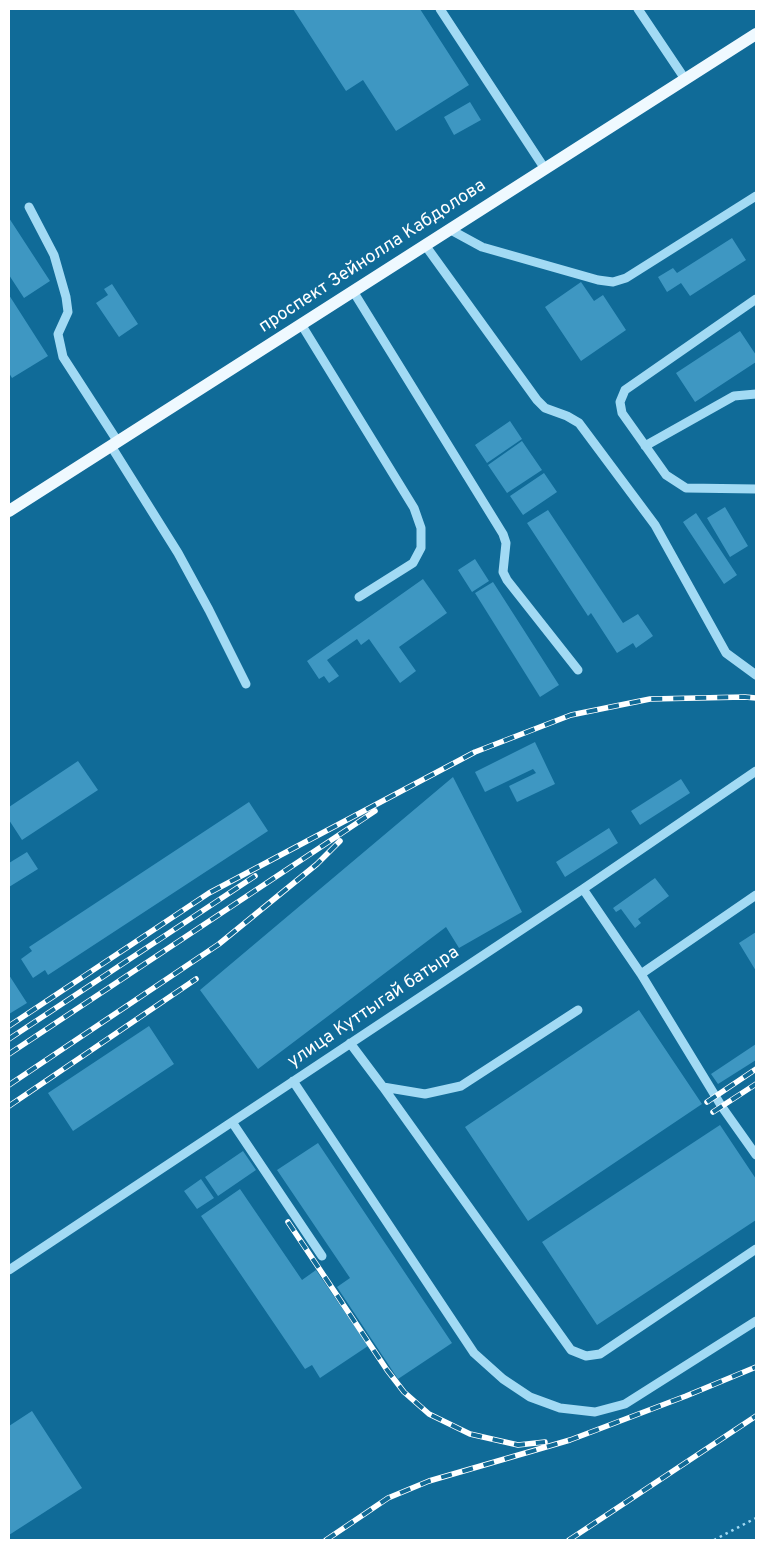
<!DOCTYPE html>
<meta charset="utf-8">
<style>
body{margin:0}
#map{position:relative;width:765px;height:1549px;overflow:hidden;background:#106b98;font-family:Overpass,sans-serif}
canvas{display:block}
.frame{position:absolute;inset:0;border:10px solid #fff;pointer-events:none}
</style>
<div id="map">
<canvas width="765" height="1549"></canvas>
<div class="frame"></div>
</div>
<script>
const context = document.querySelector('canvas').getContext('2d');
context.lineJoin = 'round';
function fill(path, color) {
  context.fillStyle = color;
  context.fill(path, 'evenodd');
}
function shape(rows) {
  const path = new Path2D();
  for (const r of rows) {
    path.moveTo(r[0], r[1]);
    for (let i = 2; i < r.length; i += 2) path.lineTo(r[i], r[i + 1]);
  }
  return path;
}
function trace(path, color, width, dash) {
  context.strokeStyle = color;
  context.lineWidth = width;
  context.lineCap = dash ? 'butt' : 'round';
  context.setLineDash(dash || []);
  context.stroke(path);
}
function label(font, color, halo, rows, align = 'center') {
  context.font = font + ' Overpass,sans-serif';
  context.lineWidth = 4;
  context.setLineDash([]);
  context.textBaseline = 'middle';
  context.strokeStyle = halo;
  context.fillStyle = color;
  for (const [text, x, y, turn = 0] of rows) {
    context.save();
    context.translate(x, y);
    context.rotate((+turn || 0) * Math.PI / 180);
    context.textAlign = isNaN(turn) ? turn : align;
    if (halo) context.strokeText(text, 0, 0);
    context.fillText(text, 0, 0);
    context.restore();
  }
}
fill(shape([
 [293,9,420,9,469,85,396,131,363,80,346,91],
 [470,102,481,120,454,135,444,117],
 [9,218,50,281,24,298,9,275],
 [732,238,746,260,690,296,681,283,667,292,658,277,673,268,677,273],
 [581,282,594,301,603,295,626,330,581,361,545,307],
 [112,284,138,324,119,337,96,303,108,295,104,289],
 [9,295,48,356,12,378,9,373],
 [740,331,756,355,756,362,695,402,676,373],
 [510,421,522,439,487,463,475,445],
 [522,441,542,470,507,493,488,465],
 [544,473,557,492,523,515,510,496],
 [725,507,748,546,730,557,707,518],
 [548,510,623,623,638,614,653,636,636,648,633,643,617,653,591,613,588,616,527,523],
 [696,513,737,575,724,584,683,522],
 [475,559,489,581,472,592,458,570],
 [423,579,447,613,399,647,416,671,400,683,369,639,361,645,357,639,327,660,339,676,329,683,324,676,319,679,307,661],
 [493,582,559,685,540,697,475,593],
 [535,742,555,784,517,802,509,786,536,773,533,769,485,792,475,772],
 [78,761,98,790,22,840,9,820,9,807],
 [453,777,522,912,459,948,446,927,258,1069,200,990],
 [681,779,690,793,640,825,631,811],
 [249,802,268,831,48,975,45,970,33,978,21,959,32,951,29,947],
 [609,828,618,843,565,877,556,862],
 [27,852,38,869,9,887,9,863],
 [655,878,669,896,638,919,641,923,635,928,621,909,616,912,613,908],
 [756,932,756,971,739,943],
 [9,975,27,1003,9,1014],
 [639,1010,702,1104,528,1221,465,1127],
 [149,1026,174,1064,73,1131,48,1093],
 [756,1044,756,1060,718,1084,711,1074],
 [720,1125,756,1179,756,1220,597,1325,542,1242],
 [318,1143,452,1343,398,1379,337,1287,350,1278,277,1170],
 [243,1151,256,1170,218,1196,205,1177],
 [201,1179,214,1198,197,1209,184,1191],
 [240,1189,302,1280,316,1270,368,1346,320,1378,312,1365,305,1369,201,1216],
 [32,1411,82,1488,9,1535,9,1426]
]), '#3e97c2');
trace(shape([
 [714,1540,756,1518]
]), '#a2daf4', 2.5, [2.5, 4]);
trace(shape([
 [440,9,545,169],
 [638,9,685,79],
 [29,207,54,255,66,297,68,312,58,334,63,357,118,442],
 [449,229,482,247,598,280,613,282,626,278,756,196],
 [425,245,537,400,545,408,567,416,579,423,655,525,726,653,756,675],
 [353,291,503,534,506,543,503,572,507,580,578,670],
 [756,299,625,390,620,402,622,413,666,475,686,488,756,489],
 [301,324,414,508,421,528,421,548,413,563,359,597],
 [111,446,178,553,209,610,246,684],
 [645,446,734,396,756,394],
 [583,889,641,974,722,1107,756,1155],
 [641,974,756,895],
 [350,1043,383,1087,425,1094,461,1086,578,1010],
 [293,1081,474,1353,503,1379,530,1397,560,1408,595,1412,625,1404,756,1321],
 [383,1087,571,1350,586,1356,600,1354,756,1249],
 [232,1122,322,1256],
 [9,1270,583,889,756,771]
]), '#a2daf4', 9);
trace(shape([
 [9,511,756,34]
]), '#eff9ff', 12);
const rail = shape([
 [9,1026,209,893,475,752,571,715,650,699,745,697,756,698],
 [9,1039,255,876],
 [9,1054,375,811],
 [9,1085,219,944,317,864,340,841],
 [707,1102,756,1069],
 [9,1106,196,979],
 [713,1112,756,1084],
 [288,1222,387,1370,404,1392,429,1414,470,1434,518,1445,545,1442],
 [326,1540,388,1498,429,1481,570,1440,686,1396,756,1367],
 [569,1540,756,1416]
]);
trace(rail, '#fff', 5.5);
trace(rail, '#106b98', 4, [11]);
label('18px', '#fff', '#106b98', [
 ["проспект Зейнолла Кабдолова",373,257,-33],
 ["улица Куттыгай батыра",374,1008,-34]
]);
</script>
